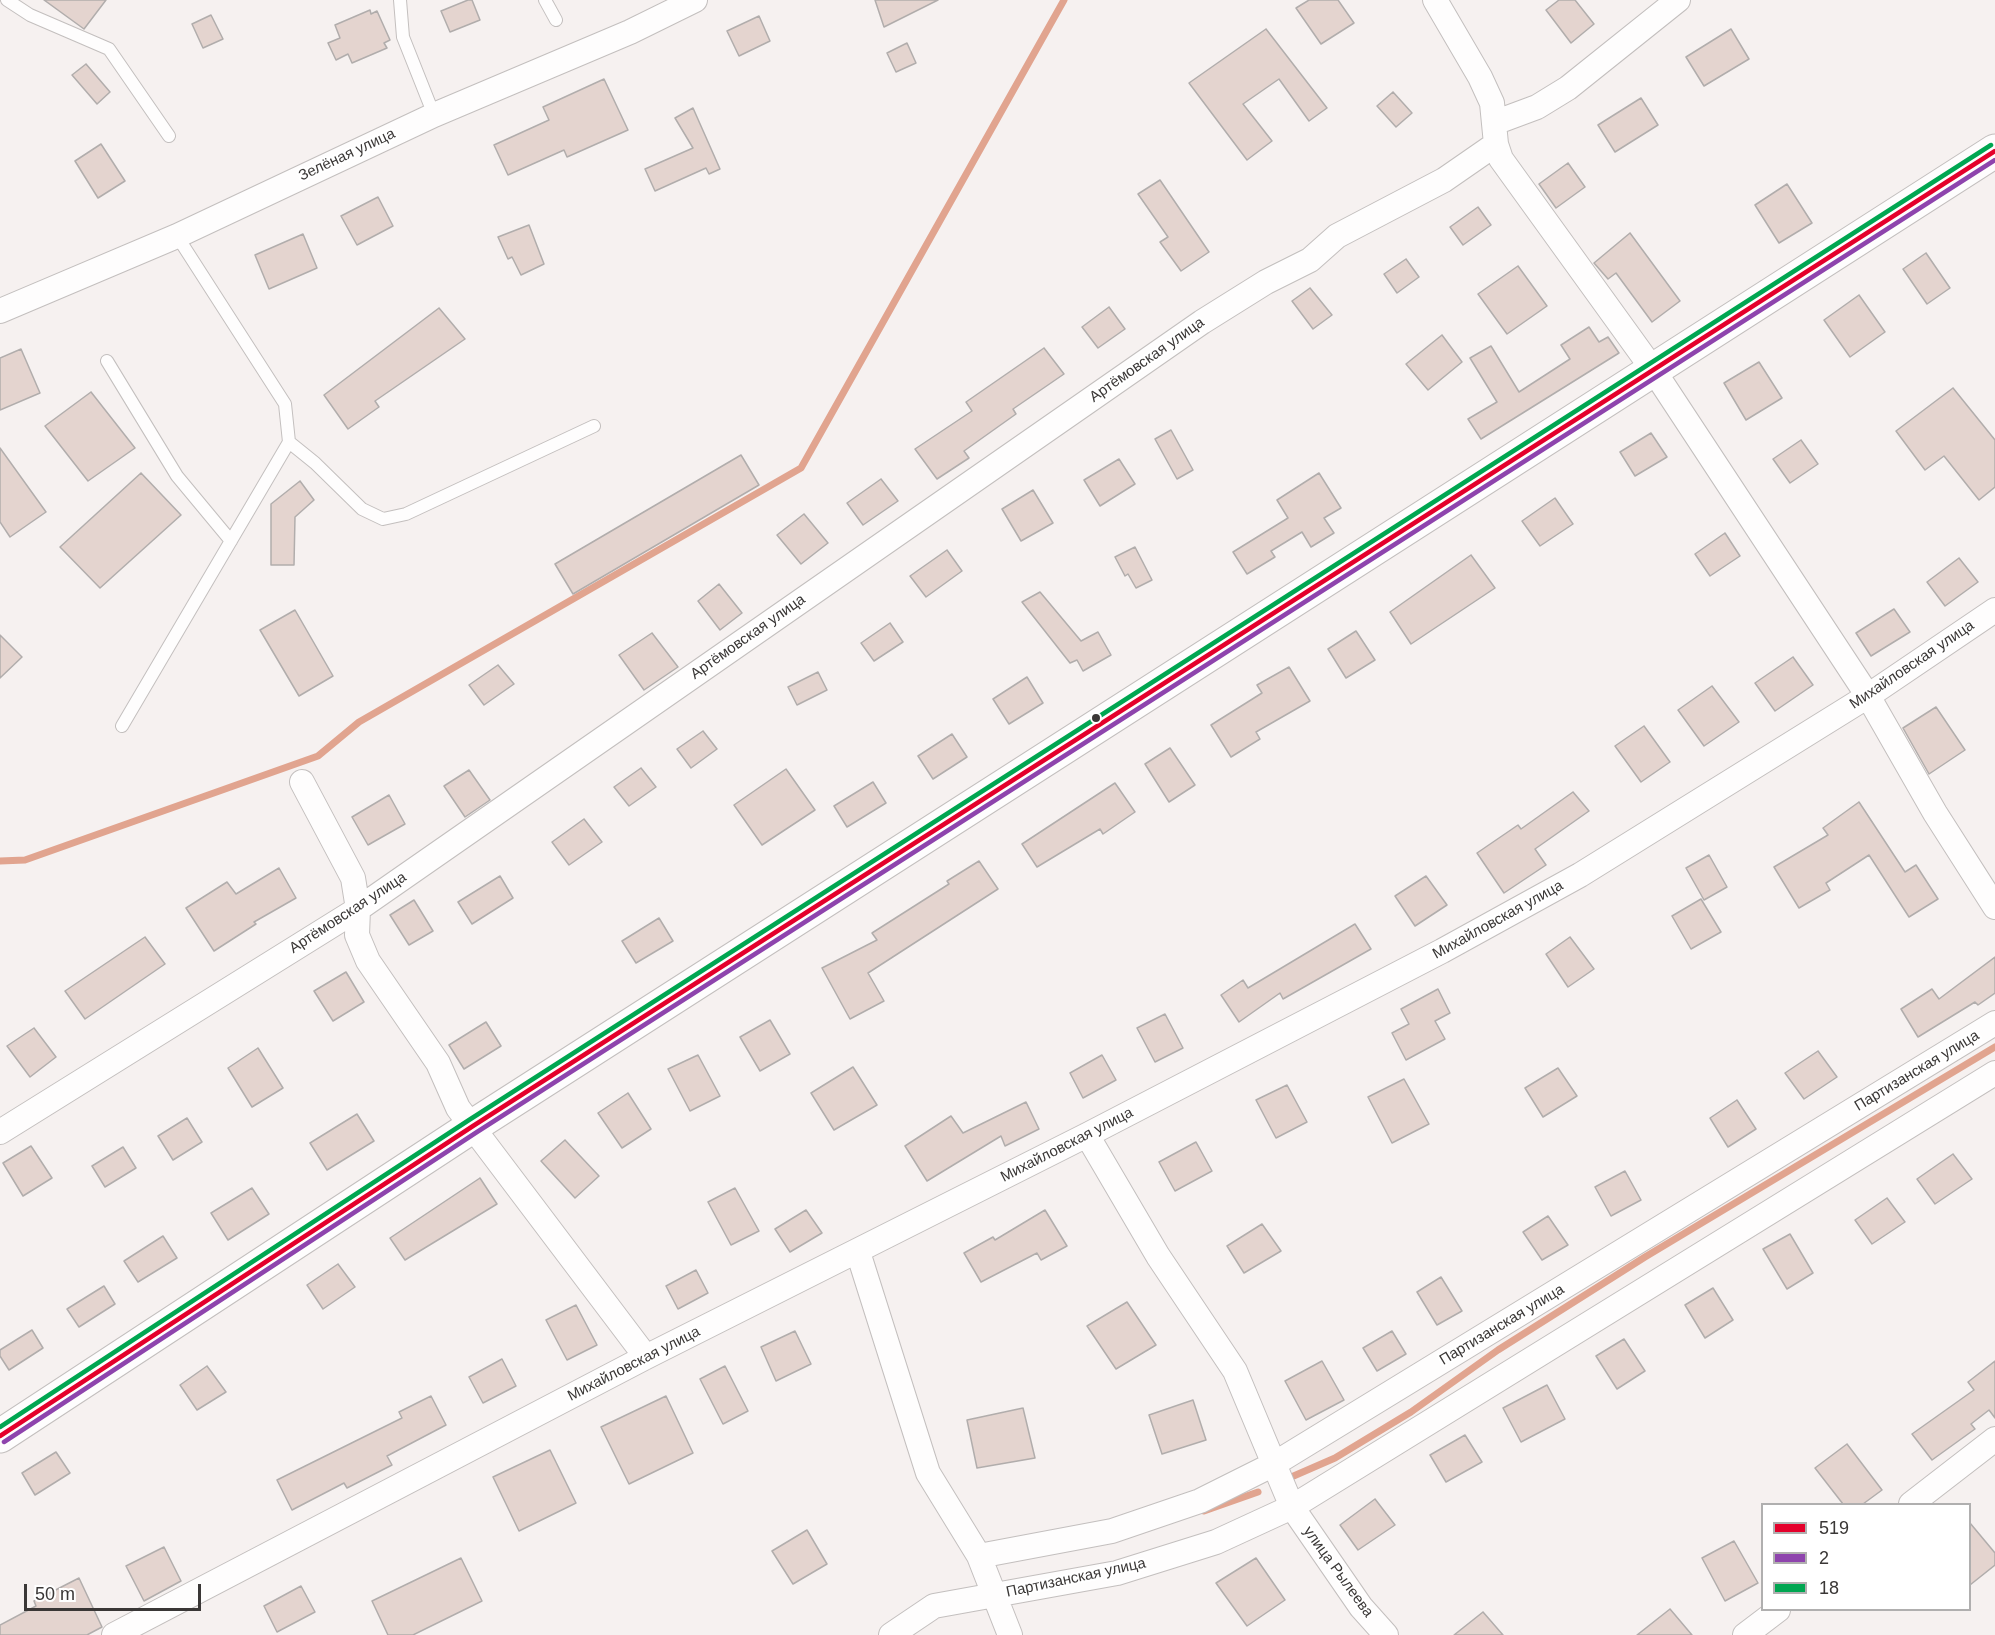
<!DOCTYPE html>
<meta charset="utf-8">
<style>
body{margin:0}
#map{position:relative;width:1995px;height:1635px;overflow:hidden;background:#f6f1f0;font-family:Helvetica,sans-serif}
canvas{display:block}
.legend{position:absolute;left:1761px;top:1503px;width:210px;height:108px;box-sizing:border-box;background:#fff;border:2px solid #b0afaf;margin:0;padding:8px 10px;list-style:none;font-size:18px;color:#3a3736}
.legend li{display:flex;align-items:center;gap:12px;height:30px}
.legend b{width:30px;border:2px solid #b0afaf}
.scale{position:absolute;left:24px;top:1584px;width:177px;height:27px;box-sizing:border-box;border:3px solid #3a3736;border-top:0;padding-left:8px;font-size:18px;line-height:21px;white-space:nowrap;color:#3a3736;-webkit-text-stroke:4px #fff;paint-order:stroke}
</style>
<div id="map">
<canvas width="1995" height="1635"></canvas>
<ul class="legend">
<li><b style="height:8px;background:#e4002b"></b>519</li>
<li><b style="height:8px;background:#8e44ad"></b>2</li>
<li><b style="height:8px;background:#00a651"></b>18</li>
</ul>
<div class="scale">50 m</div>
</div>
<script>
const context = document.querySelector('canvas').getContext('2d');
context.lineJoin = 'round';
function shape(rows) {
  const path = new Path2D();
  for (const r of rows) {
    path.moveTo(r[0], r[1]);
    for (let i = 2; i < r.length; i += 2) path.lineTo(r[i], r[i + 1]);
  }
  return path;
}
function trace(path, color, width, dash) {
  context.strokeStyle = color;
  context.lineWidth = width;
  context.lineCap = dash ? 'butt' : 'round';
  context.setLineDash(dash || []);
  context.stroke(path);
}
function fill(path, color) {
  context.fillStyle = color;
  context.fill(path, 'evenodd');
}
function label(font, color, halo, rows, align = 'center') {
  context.font = font + ' Helvetica,sans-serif';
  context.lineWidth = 4.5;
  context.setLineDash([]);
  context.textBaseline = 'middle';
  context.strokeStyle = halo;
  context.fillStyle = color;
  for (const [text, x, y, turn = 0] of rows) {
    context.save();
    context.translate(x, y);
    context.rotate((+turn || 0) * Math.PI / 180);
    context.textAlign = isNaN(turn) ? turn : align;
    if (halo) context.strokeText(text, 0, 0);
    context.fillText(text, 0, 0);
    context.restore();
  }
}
trace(shape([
 [0,861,25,860,318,756,359,722,801,468,1064,0],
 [1289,1478,1335,1458,1411,1412,1498,1350,1645,1257,1995,1047],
 [1204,1511,1258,1492]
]), '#e1a48f', 7);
const building = shape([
 [44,0,106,0,84,29,44,0],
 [468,0,472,0,480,20,450,32,441,11,468,0],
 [875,0,938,0,884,27,875,0],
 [1309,0,1338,0,1354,23,1321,44,1296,8,1309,0],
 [1559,0,1575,0,1594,24,1571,43,1546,10,1559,0],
 [370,10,371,14,377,11,390,40,384,43,387,48,352,63,348,54,336,60,328,43,340,38,335,25,370,10],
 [211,15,223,39,203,48,192,24,211,15],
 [759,16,770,41,739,56,727,31,759,16],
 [1266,29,1327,108,1309,121,1279,79,1243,104,1272,141,1247,160,1189,83,1266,29],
 [1731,29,1749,59,1704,86,1686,57,1731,29],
 [907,43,916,63,896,72,887,53,907,43],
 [86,64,110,92,97,104,72,75,86,64],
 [604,79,628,130,567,157,564,150,508,175,494,145,549,120,543,107,604,79],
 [1393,92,1412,113,1396,127,1377,106,1393,92],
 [1641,98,1658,125,1615,152,1598,125,1641,98],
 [693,108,720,169,709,174,706,168,655,191,645,169,693,148,675,118,693,108],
 [101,144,125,181,98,198,75,161,101,144],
 [1568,163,1585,187,1556,208,1539,184,1568,163],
 [1160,180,1209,252,1181,271,1160,242,1168,237,1138,194,1160,180],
 [1787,184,1812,223,1779,243,1755,205,1787,184],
 [378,197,393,226,357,245,341,216,378,197],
 [1478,207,1491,225,1463,245,1450,227,1478,207],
 [529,225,544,264,521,275,512,257,508,259,498,237,529,225],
 [1630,233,1680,301,1652,322,1616,273,1608,279,1594,263,1630,233],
 [303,234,317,268,269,289,255,255,303,234],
 [1926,253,1950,288,1927,304,1903,269,1926,253],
 [1406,259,1419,277,1397,293,1384,274,1406,259],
 [1518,266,1547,306,1507,334,1478,294,1518,266],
 [1310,288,1332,315,1313,329,1292,301,1310,288],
 [1859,295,1885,332,1850,357,1824,320,1859,295],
 [1109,307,1125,329,1098,348,1082,327,1109,307],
 [439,308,465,339,375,401,379,407,348,429,324,395,439,308],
 [1589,327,1599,342,1608,337,1619,353,1481,439,1468,419,1497,402,1470,358,1491,346,1519,392,1570,359,1561,345,1589,327],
 [1442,335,1462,362,1428,390,1406,364,1442,335],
 [1044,348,1064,374,1013,409,1016,414,964,451,969,458,937,479,915,449,972,411,966,402,1044,348],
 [21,349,40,393,0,410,0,358,21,349],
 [1759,362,1782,398,1746,420,1724,383,1759,362],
 [1953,388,1995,440,1995,487,1979,500,1944,456,1925,470,1896,431,1953,388],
 [91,392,135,448,88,481,45,426,91,392],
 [1171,430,1193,470,1177,479,1155,439,1171,430],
 [1651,433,1667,457,1635,476,1620,452,1651,433],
 [1801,440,1818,464,1790,483,1773,459,1801,440],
 [0,448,46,512,10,537,0,522,0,448],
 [741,455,759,485,573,594,555,564,741,455],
 [1119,459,1135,484,1100,506,1084,480,1119,459],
 [141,473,181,515,100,588,60,547,141,473],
 [1319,473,1341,508,1324,518,1334,533,1311,547,1302,532,1271,551,1275,557,1247,574,1233,552,1288,518,1277,500,1319,473],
 [881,479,898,501,863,525,847,503,881,479],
 [300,481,314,500,295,517,294,565,271,565,271,504,300,481],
 [1033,490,1053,523,1021,541,1002,509,1033,490],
 [1555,498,1573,524,1540,546,1522,521,1555,498],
 [804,514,828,543,801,564,777,535,804,514],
 [1725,533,1740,556,1710,576,1695,554,1725,533],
 [1135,547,1152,580,1136,588,1128,574,1125,576,1115,557,1135,547],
 [947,550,962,571,926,597,910,576,947,550],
 [1471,555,1495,588,1411,644,1390,612,1471,555],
 [1959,558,1978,582,1945,606,1927,582,1959,558],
 [719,584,742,613,720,630,698,601,719,584],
 [1040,592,1081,641,1098,632,1111,655,1083,671,1077,660,1070,663,1022,602,1040,592],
 [1894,609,1910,632,1871,656,1856,633,1894,609],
 [295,610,333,676,299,696,260,630,295,610],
 [890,623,903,642,874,661,861,643,890,623],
 [1356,631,1375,660,1346,678,1328,649,1356,631],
 [652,633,678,667,644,690,619,655,652,633],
 [0,635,22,657,0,678,0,635],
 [1793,657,1813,685,1775,711,1755,683,1793,657],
 [498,665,514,684,484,705,469,685,498,665],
 [1289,667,1310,701,1256,732,1260,739,1231,757,1211,725,1262,693,1257,685,1289,667],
 [818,672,827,690,797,705,788,687,818,672],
 [1027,677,1043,703,1009,724,993,699,1027,677],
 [1712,686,1739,722,1704,746,1678,710,1712,686],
 [1936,707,1965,750,1929,774,1903,728,1936,707],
 [1644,726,1670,762,1641,782,1615,746,1644,726],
 [703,731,717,749,691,768,677,749,703,731],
 [952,734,967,757,933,779,918,756,952,734],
 [1170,748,1195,785,1169,802,1145,764,1170,748],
 [641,768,656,787,629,806,614,787,641,768],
 [786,769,815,810,762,845,734,805,786,769],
 [469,770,490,800,465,817,444,786,469,770],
 [873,782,886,803,847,827,834,806,873,782],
 [1115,783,1135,812,1103,834,1100,829,1037,867,1022,844,1115,783],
 [1573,792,1589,811,1535,849,1546,865,1504,893,1477,853,1518,825,1521,829,1573,792],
 [389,795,405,824,368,845,352,817,389,795],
 [1859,802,1905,872,1916,865,1938,899,1909,917,1869,855,1826,883,1830,890,1799,908,1774,867,1828,835,1823,828,1859,802],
 [584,819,602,842,569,865,552,842,584,819],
 [1709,855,1727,887,1704,900,1686,868,1709,855],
 [979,861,998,889,868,973,884,1001,850,1019,822,968,877,940,872,933,949,884,947,881,979,861],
 [279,868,296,898,254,922,256,924,214,951,186,908,227,882,236,894,279,868],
 [500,876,513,898,472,924,458,902,500,876],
 [1426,876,1447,905,1415,926,1395,896,1426,876],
 [1701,899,1721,932,1691,949,1672,916,1701,899],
 [414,900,433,931,409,945,390,915,414,900],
 [659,918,673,941,636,963,622,941,659,918],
 [1355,924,1371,949,1283,999,1280,993,1239,1022,1221,995,1243,980,1248,988,1355,924],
 [145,937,165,964,85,1019,65,991,145,937],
 [1570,937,1594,969,1568,987,1546,954,1570,937],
 [1995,957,1995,993,1978,1005,1975,1002,1918,1037,1901,1009,1932,989,1939,999,1995,957],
 [346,972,364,1002,333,1021,314,991,346,972],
 [1438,989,1450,1013,1435,1021,1445,1039,1406,1060,1392,1033,1409,1024,1401,1009,1438,989],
 [1165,1014,1183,1048,1155,1062,1137,1028,1165,1014],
 [770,1020,790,1054,760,1071,740,1037,770,1020],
 [486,1022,501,1046,464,1069,449,1045,486,1022],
 [34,1028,56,1057,30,1077,7,1046,34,1028],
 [258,1048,283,1088,252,1107,228,1068,258,1048],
 [1818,1051,1837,1077,1804,1099,1785,1073,1818,1051],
 [698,1055,720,1096,690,1111,668,1069,698,1055],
 [1102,1055,1116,1080,1083,1098,1070,1073,1102,1055],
 [853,1067,877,1105,834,1130,811,1093,853,1067],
 [1558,1068,1577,1096,1543,1117,1525,1088,1558,1068],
 [1404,1079,1429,1124,1392,1143,1368,1097,1404,1079],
 [1287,1085,1307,1122,1276,1138,1256,1100,1287,1085],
 [628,1093,651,1129,622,1148,598,1113,628,1093],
 [1737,1100,1756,1129,1728,1147,1710,1118,1737,1100],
 [1026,1102,1039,1129,1005,1146,1001,1136,927,1181,905,1146,951,1116,963,1133,1026,1102],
 [357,1114,374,1141,327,1170,310,1143,357,1114],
 [187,1118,202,1142,173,1160,158,1136,187,1118],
 [565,1140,599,1176,575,1198,541,1161,565,1140],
 [1196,1142,1212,1171,1175,1191,1159,1162,1196,1142],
 [31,1146,52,1178,23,1196,3,1163,31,1146],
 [123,1147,136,1168,105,1187,92,1166,123,1147],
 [1953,1154,1972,1179,1935,1204,1917,1179,1953,1154],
 [1625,1171,1641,1200,1611,1216,1595,1187,1625,1171],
 [480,1178,497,1204,405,1260,390,1238,480,1178],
 [252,1188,269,1214,228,1240,211,1213,252,1188],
 [735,1188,759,1231,731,1245,708,1202,735,1188],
 [1887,1198,1905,1222,1872,1244,1855,1220,1887,1198],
 [806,1210,822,1233,790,1252,775,1229,806,1210],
 [1045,1210,1067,1246,1041,1260,1037,1253,981,1282,964,1253,993,1237,995,1240,1045,1210],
 [1548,1216,1568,1245,1542,1260,1523,1232,1548,1216],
 [1262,1224,1281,1251,1244,1273,1227,1246,1262,1224],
 [1790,1234,1813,1273,1787,1289,1763,1249,1790,1234],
 [163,1236,177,1258,138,1282,124,1261,163,1236],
 [338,1264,355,1287,323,1309,307,1285,338,1264],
 [696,1270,708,1293,678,1309,666,1286,696,1270],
 [1441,1277,1462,1311,1437,1325,1417,1292,1441,1277],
 [104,1286,115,1304,79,1327,67,1309,104,1286],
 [1713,1288,1733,1320,1705,1338,1685,1305,1713,1288],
 [1127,1302,1156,1345,1116,1369,1087,1326,1127,1302],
 [576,1305,597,1345,567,1360,546,1320,576,1305],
 [32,1330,43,1348,9,1370,0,1356,0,1350,32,1330],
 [795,1331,811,1364,776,1381,761,1347,795,1331],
 [1392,1331,1406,1354,1377,1371,1363,1348,1392,1331],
 [1624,1339,1645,1371,1617,1389,1596,1356,1624,1339],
 [502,1359,516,1386,483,1403,469,1377,502,1359],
 [1322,1361,1344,1400,1306,1420,1285,1381,1322,1361],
 [1995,1361,1995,1418,1989,1410,1971,1424,1975,1429,1932,1460,1912,1434,1974,1390,1968,1382,1995,1361],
 [207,1366,226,1392,197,1410,180,1385,207,1366],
 [725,1366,748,1411,723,1424,700,1379,725,1366],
 [1547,1385,1565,1419,1521,1442,1503,1408,1547,1385],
 [431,1396,446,1425,387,1456,392,1465,347,1488,344,1483,292,1510,277,1480,402,1418,399,1412,431,1396],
 [666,1396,693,1453,629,1484,601,1427,666,1396],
 [1193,1400,1206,1440,1162,1454,1149,1415,1193,1400],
 [1023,1408,1035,1458,977,1468,967,1420,1023,1408],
 [1465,1435,1482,1462,1446,1482,1430,1455,1465,1435],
 [1847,1444,1882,1490,1863,1504,1843,1504,1815,1468,1847,1444],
 [550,1450,576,1503,519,1531,493,1477,550,1450],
 [56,1452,70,1473,35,1495,22,1473,56,1452],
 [1375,1499,1395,1525,1358,1550,1340,1525,1375,1499],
 [1970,1523,1995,1553,1995,1565,1970,1585,1970,1523],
 [807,1530,827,1564,793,1584,772,1551,807,1530],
 [1734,1541,1758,1583,1725,1601,1702,1558,1734,1541],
 [164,1547,181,1581,144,1601,126,1566,164,1547],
 [461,1558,482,1601,413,1635,388,1635,372,1601,461,1558],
 [1256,1558,1285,1600,1247,1626,1216,1583,1256,1558],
 [79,1578,102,1627,87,1635,0,1635,0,1625,36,1606,34,1601,79,1578],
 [301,1586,315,1612,277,1632,264,1606,301,1586],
 [1670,1609,1692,1635,1637,1635,1670,1609],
 [1483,1612,1503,1635,1454,1635,1483,1612]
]);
fill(building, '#e4d4cf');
trace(building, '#b1adac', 1.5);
const lane = shape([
 [7,0,30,15,109,49,169,136],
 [400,0,403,37,434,115],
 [545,0,556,20],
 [107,361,177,476,231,541],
 [289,442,315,463,362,509,383,519,406,514,594,426],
 [122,726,289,442,285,404,177,236]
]);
const street = shape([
 [1435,0,1480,77,1492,103,1496,144,1501,159,1654,371,1868,696,1935,813,1995,907],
 [1494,123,1537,107,1568,88,1678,0],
 [0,311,177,236,434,115,630,32,695,0],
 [302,782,353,878,358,909,357,935,368,961,438,1063,458,1108,646,1357],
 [0,1132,358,909,1202,322,1266,282,1310,260,1337,236,1444,180,1496,144],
 [1087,1135,1158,1256,1235,1371,1292,1507,1361,1607,1386,1635],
 [858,1252,928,1473,979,1556,1010,1635],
 [1911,1504,1995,1439],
 [979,1556,1112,1531,1200,1501,1274,1464,1995,1023],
 [114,1635,646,1357,1087,1135,1442,951,1580,875,1868,696,1995,610],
 [891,1635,934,1606,1117,1573,1216,1542,1292,1507,1995,1073],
 [1745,1635,1778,1610]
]);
const primary = shape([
 [0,1436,473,1126,1995,151]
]);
trace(lane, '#c3bfbe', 14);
trace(street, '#c3bfbe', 26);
trace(primary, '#c3bfbe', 35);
trace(lane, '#fefdfd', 12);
trace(street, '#fefdfd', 24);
trace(primary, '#fefdfd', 33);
trace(shape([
 [0,1436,473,1126,1995,151]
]), '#e4002b', 4.5);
trace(shape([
 [4,1442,477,1132,1995,160]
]), '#8e44ad', 4.5);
trace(shape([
 [0,1427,469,1120,1991,145]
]), '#00a651', 4.5);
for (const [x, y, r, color] of [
 [1096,718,5,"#3a3736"]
]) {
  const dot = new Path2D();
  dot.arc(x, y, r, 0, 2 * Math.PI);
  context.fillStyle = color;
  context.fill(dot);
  trace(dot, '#fff', 2);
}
label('15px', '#3a3736', '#fff', [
 ["Зелёная улица",347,155,-25],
 ["Артёмовская улица",1147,360,-35],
 ["Артёмовская улица",748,637,-35],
 ["Михайловская улица",1912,665,-34],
 ["Артёмовская улица",348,913,-33],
 ["Михайловская улица",1498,920,-29],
 ["Партизанская улица",1917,1071,-31],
 ["Михайловская улица",1067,1145,-27],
 ["Партизанская улица",1502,1325,-31],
 ["Михайловская улица",634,1364,-27],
 ["улица Рылеева",1338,1572,54],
 ["Партизанская улица",1076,1578,-12]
]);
</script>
